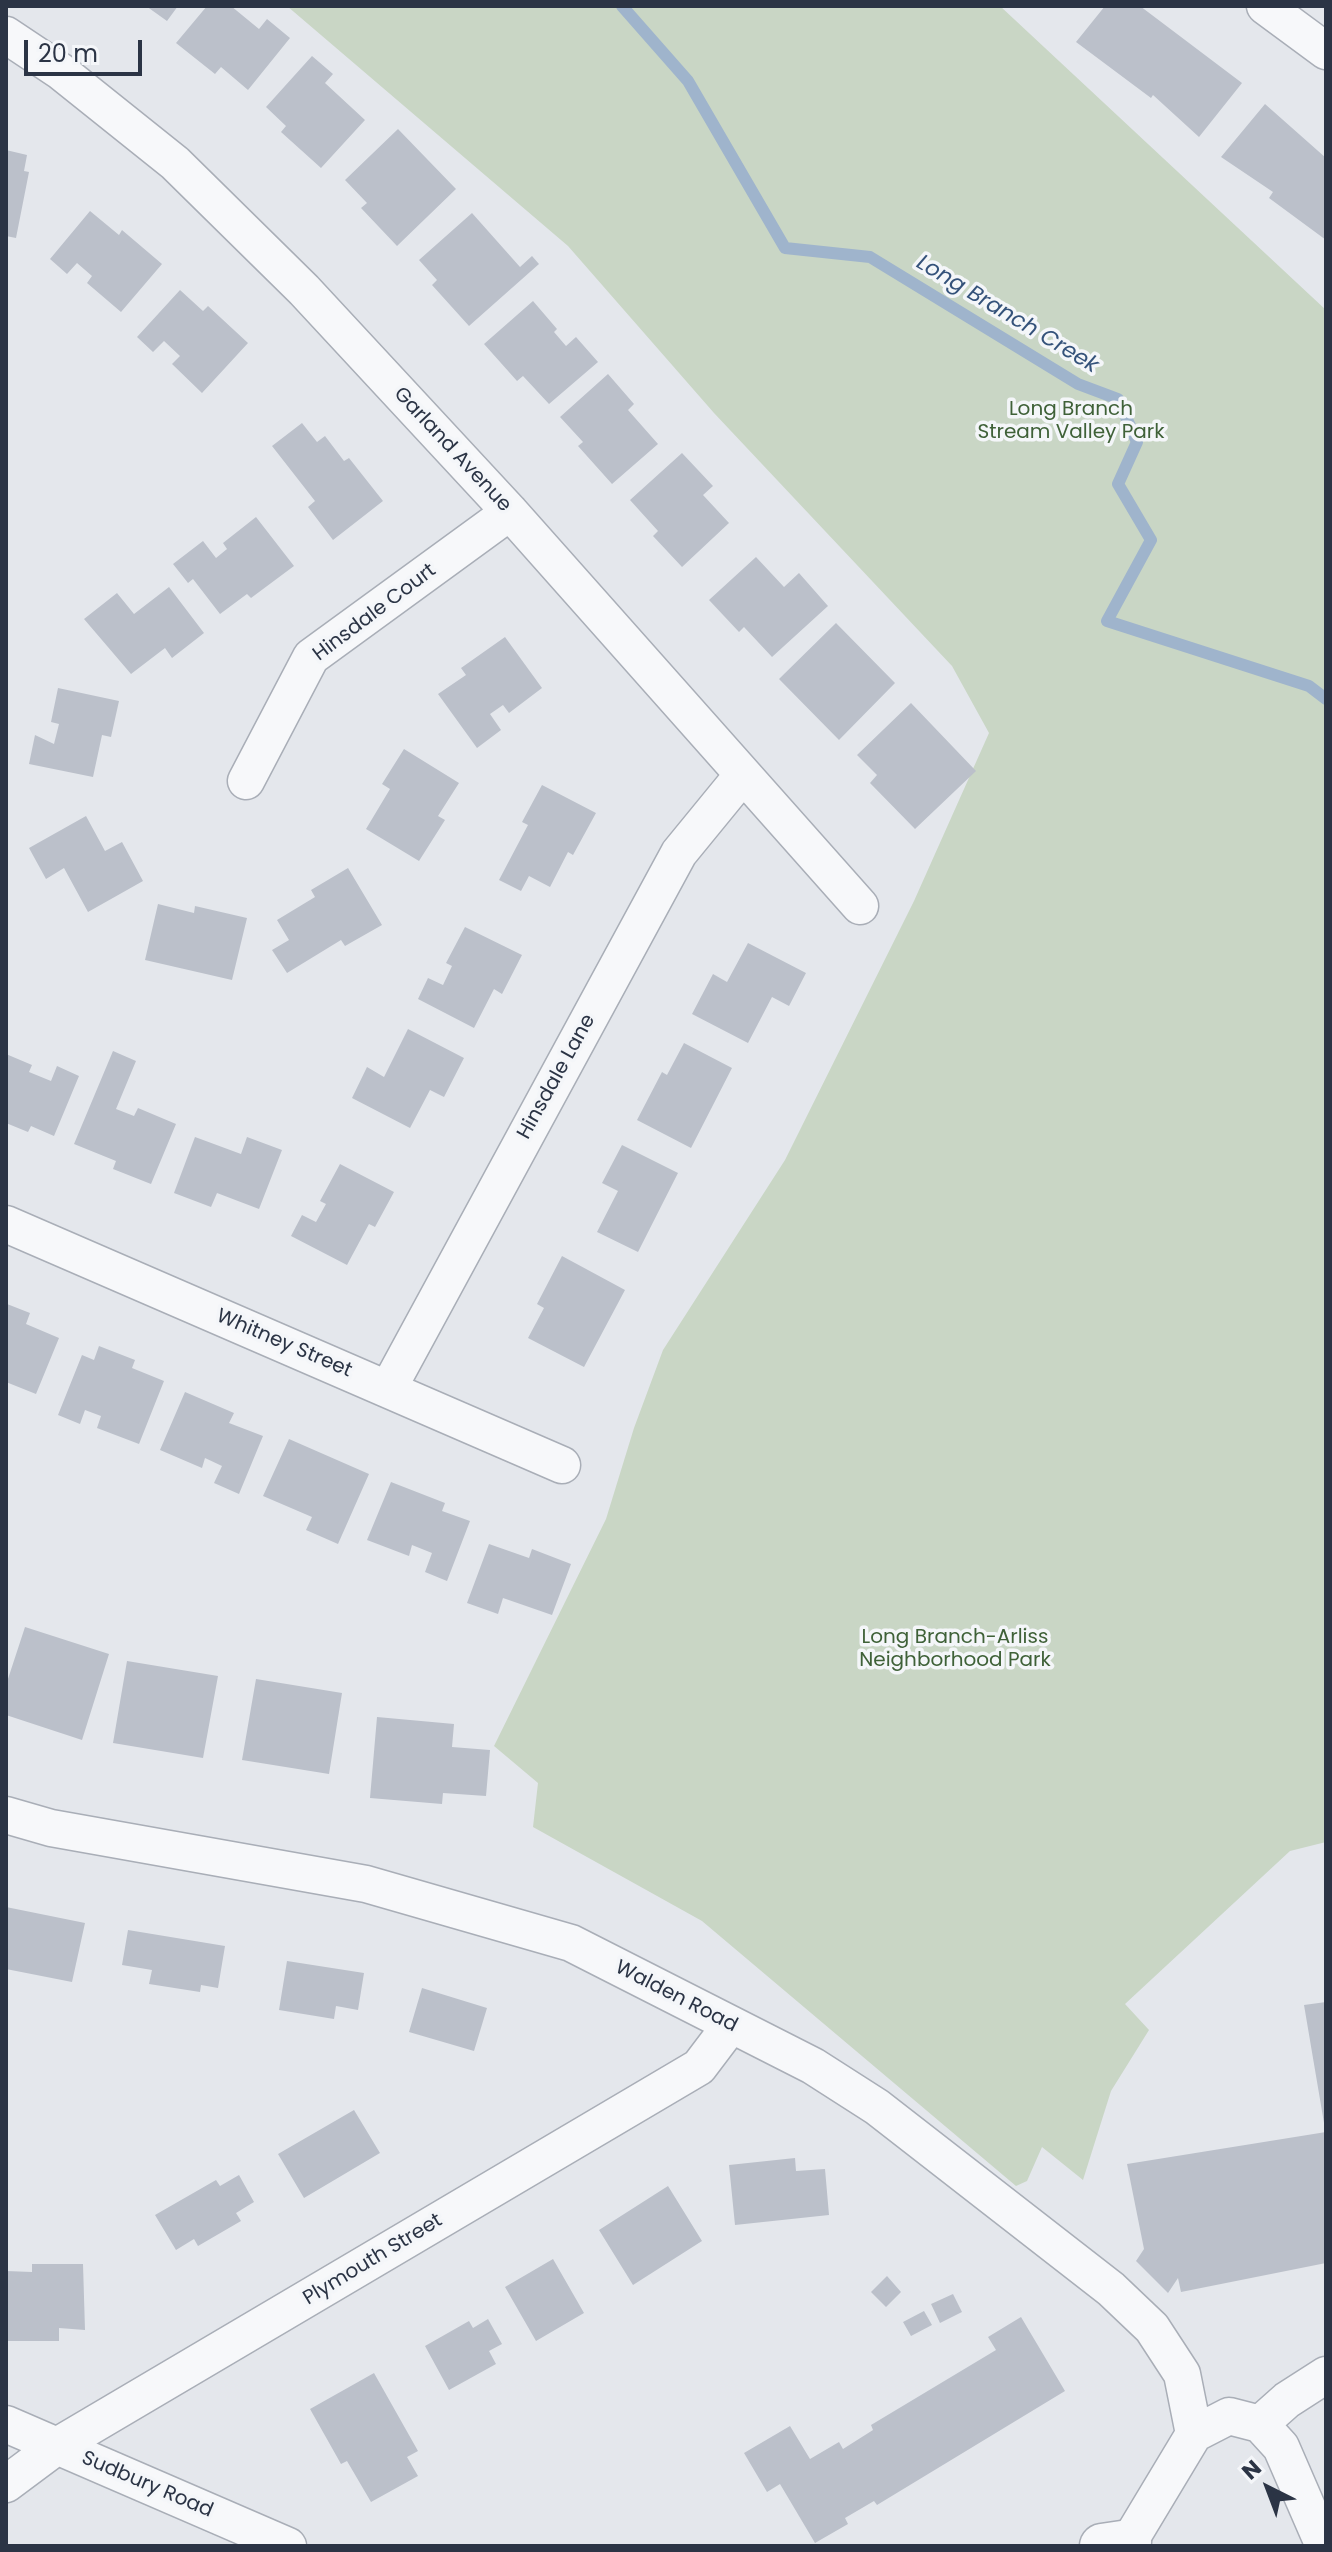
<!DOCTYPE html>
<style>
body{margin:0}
#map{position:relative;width:1332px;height:2552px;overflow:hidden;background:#e4e7ec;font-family:Poppins,sans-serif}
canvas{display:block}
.frame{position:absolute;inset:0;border:8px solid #2b3445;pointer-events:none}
.north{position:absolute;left:1228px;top:2448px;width:80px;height:80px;-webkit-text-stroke:6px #f4f6f9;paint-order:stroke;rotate:318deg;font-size:22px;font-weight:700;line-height:32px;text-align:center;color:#2b3445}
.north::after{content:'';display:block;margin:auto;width:28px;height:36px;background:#2b3445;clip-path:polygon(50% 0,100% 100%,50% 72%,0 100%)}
.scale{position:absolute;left:24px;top:40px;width:118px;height:36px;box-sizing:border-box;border:4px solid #2b3445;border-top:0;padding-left:10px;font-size:24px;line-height:28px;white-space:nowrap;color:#2b3445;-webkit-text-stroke:6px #f4f6f9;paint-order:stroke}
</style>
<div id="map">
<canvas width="1332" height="2552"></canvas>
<div class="frame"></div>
<div class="north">N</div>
<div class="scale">20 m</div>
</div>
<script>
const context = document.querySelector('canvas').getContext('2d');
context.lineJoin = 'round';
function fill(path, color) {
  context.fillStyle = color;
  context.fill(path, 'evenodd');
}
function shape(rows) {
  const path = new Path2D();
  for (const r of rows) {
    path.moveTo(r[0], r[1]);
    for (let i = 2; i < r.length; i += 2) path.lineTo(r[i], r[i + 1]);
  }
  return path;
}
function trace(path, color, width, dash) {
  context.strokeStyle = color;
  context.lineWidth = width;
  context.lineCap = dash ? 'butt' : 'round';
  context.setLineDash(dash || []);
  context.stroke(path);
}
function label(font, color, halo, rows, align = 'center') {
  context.font = font + ' Poppins,sans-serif';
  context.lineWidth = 7;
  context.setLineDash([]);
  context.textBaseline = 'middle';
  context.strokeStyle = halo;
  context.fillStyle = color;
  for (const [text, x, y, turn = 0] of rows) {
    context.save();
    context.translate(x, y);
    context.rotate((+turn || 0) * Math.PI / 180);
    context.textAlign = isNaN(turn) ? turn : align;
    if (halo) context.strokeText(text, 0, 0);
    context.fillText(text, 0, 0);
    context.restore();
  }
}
fill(shape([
 [287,6,1000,6,1326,310,1326,1842,1290,1851,1125,2004,1149,2030,1111,2091,1083,2180,1042,2147,1027,2181,1016,2186,702,1921,533,1827,538,1783,494,1746,606,1519,634,1428,663,1350,785,1160,914,901,989,733,952,666,714,413,568,246]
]), '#c9d6c5');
trace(shape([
 [622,6,688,81,785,248,870,257,1078,384,1118,399,1137,442,1118,484,1151,540,1107,621,1309,686,1326,699]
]), '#9fb4cc', 12);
fill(shape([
 [146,6,178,6,167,21],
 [207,6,231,6,259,29,267,19,290,38,248,90,221,67,215,74,176,43],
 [1105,6,1140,6,1242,83,1199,137,1153,95,1151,98,1076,42],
 [312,56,333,74,325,83,365,120,321,168,281,132,286,126,266,107],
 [1265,104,1326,158,1326,240,1269,198,1273,192,1221,157],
 [398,129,456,189,397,246,361,208,367,203,345,180],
 [6,150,27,155,24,171,29,172,16,238,6,236],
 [90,211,119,235,122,230,162,264,121,312,87,283,92,276,77,263,67,274,50,259],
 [472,213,520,267,532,256,539,264,469,326,432,285,437,280,419,260],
 [180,290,203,311,208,306,248,343,202,393,172,364,180,356,164,341,153,352,137,337],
 [533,301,557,329,554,332,566,346,576,337,598,362,549,404,523,376,517,381,484,344],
 [608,374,634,404,628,410,658,444,612,484,578,446,583,442,560,417],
 [302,423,317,442,325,436,344,461,349,458,383,501,333,540,308,507,315,501,272,446],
 [682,453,713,486,703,495,729,523,682,567,653,536,658,531,630,500],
 [256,517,294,566,251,598,247,594,220,614,193,579,188,583,173,564,203,541,216,558,227,549,223,543],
 [756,557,784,587,799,573,828,606,772,657,744,627,739,632,709,600],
 [169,587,204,633,172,658,165,648,131,674,84,619,117,593,134,614],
 [836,623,895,683,839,740,779,679],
 [505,637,542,688,509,713,503,705,490,714,501,730,477,748,438,694,466,675,461,668],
 [58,688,119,701,111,737,102,735,93,777,29,764,35,735,54,744,59,724,51,722],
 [911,703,976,771,915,829,870,783,877,775,857,755],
 [404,749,459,783,438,816,445,820,419,861,366,829,390,789,382,784],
 [542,785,596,813,573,855,568,852,550,887,529,876,521,891,499,880,528,825,522,822],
 [86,816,105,851,122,842,143,881,88,912,64,868,46,879,29,848],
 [348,868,382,925,345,946,341,940,287,973,272,950,289,940,277,920,315,897,311,890],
 [158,904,194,913,195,906,247,918,232,980,145,960],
 [465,927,522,955,502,994,494,989,474,1028,418,999,428,978,443,985,452,966,446,963],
 [748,943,806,973,789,1006,772,997,748,1043,692,1014,713,974,727,982],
 [408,1029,464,1058,444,1097,430,1090,410,1128,352,1098,367,1067,384,1077],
 [684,1043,732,1068,691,1148,637,1120,662,1072,667,1075],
 [113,1051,136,1061,116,1109,134,1116,138,1108,176,1124,151,1184,113,1169,116,1161,74,1144],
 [6,1054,32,1065,29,1072,51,1081,57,1066,79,1076,54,1136,31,1126,28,1132,6,1123],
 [195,1137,241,1154,247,1137,282,1150,259,1209,217,1193,211,1207,174,1193],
 [622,1145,678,1173,638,1252,597,1232,618,1191,602,1183],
 [340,1164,394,1192,375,1227,369,1224,347,1265,291,1236,302,1215,316,1222,326,1204,320,1201],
 [562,1256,625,1290,584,1367,528,1338,544,1308,537,1304],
 [7,1304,30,1313,26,1324,59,1338,36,1394,6,1382],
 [99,1346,135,1360,132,1368,164,1381,139,1444,97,1428,101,1416,85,1410,80,1424,58,1415,82,1355,94,1360],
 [185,1392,234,1413,229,1423,263,1436,239,1494,214,1483,222,1466,205,1458,202,1468,160,1450],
 [289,1439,369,1474,338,1544,306,1530,312,1517,263,1496],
 [391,1482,445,1503,442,1511,470,1521,447,1581,425,1572,432,1553,412,1545,409,1556,367,1540],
 [489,1544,529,1558,532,1549,571,1564,552,1615,503,1598,498,1614,467,1603],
 [25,1627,109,1654,82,1740,6,1715,6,1685],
 [127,1661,218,1676,203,1758,113,1743],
 [256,1679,342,1693,329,1774,242,1760],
 [377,1717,454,1724,452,1747,490,1750,486,1796,443,1793,442,1804,370,1798],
 [6,1907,85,1923,72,1982,6,1969],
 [128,1930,225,1946,218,1988,201,1985,200,1992,149,1984,152,1970,122,1965],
 [287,1961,364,1973,358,2010,336,2006,334,2019,279,2010],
 [422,1988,487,2008,474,2051,409,2032],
 [1326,2002,1326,2123,1324,2123,1304,2005],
 [354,2110,380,2153,304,2198,278,2154],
 [1326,2132,1326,2263,1181,2292,1178,2278,1168,2293,1136,2261,1144,2249,1127,2164],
 [795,2158,796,2171,825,2169,829,2215,735,2225,729,2165],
 [239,2175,254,2202,236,2213,241,2221,198,2246,194,2239,176,2250,155,2215,216,2180,220,2186],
 [668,2186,702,2241,633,2285,599,2230],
 [553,2259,584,2313,536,2341,505,2287],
 [32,2264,83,2264,85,2330,59,2328,59,2341,6,2341,6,2271,32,2272],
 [887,2276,901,2292,886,2307,871,2292],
 [953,2294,962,2312,940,2323,931,2304],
 [924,2311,932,2325,911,2336,903,2322],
 [1021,2317,1065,2391,877,2505,874,2501,845,2518,848,2524,815,2543,780,2484,767,2492,744,2453,790,2426,810,2459,839,2442,843,2449,873,2430,871,2425,996,2350,988,2337],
 [488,2319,502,2344,489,2351,496,2364,449,2390,425,2346,469,2321,473,2328],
 [374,2373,418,2451,407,2457,418,2476,371,2502,347,2461,341,2464,310,2409]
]), '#bbc0ca');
const minor = shape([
 [1265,6,1326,51],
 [6,35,60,71,175,163,304,290,510,512,860,906],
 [246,781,311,657,510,512],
 [6,1224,562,1465],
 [388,1389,679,853,742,776],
 [6,1815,51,1828,366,1884,571,1943,813,2066,877,2107,1111,2289,1152,2328,1182,2374,1194,2434],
 [6,2424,288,2546],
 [1260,2424,1287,2400,1326,2375],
 [6,2484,57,2446,699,2067,730,2026],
 [1129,2542,1194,2434,1229,2416,1260,2424,1281,2447,1324,2546]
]);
const tertiary = shape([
 [1102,2546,1129,2542]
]);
trace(minor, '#a9aeb7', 39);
trace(tertiary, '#a9aeb7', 47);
trace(minor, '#f7f8fa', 36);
trace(tertiary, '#f7f8fa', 44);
label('20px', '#3f6138', '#f4f6f9', [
 ["Long Branch",1071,410],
 ["Stream Valley Park",1071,433],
 ["Long Branch-Arliss",955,1638],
 ["Neighborhood Park",955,1661]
]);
label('20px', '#2b3445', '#f4f6f9', [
 ["Garland Avenue",452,450,47],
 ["Hinsdale Court",375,613,-37],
 ["Hinsdale Lane",557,1077,-61],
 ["Whitney Street",284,1344,23],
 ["Walden Road",676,1997,27],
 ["Plymouth Street",373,2260,-31],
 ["Sudbury Road",147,2485,23]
]);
label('italic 22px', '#34527a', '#f4f6f9', [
 ["Long Branch Creek",1007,315,31]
]);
</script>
